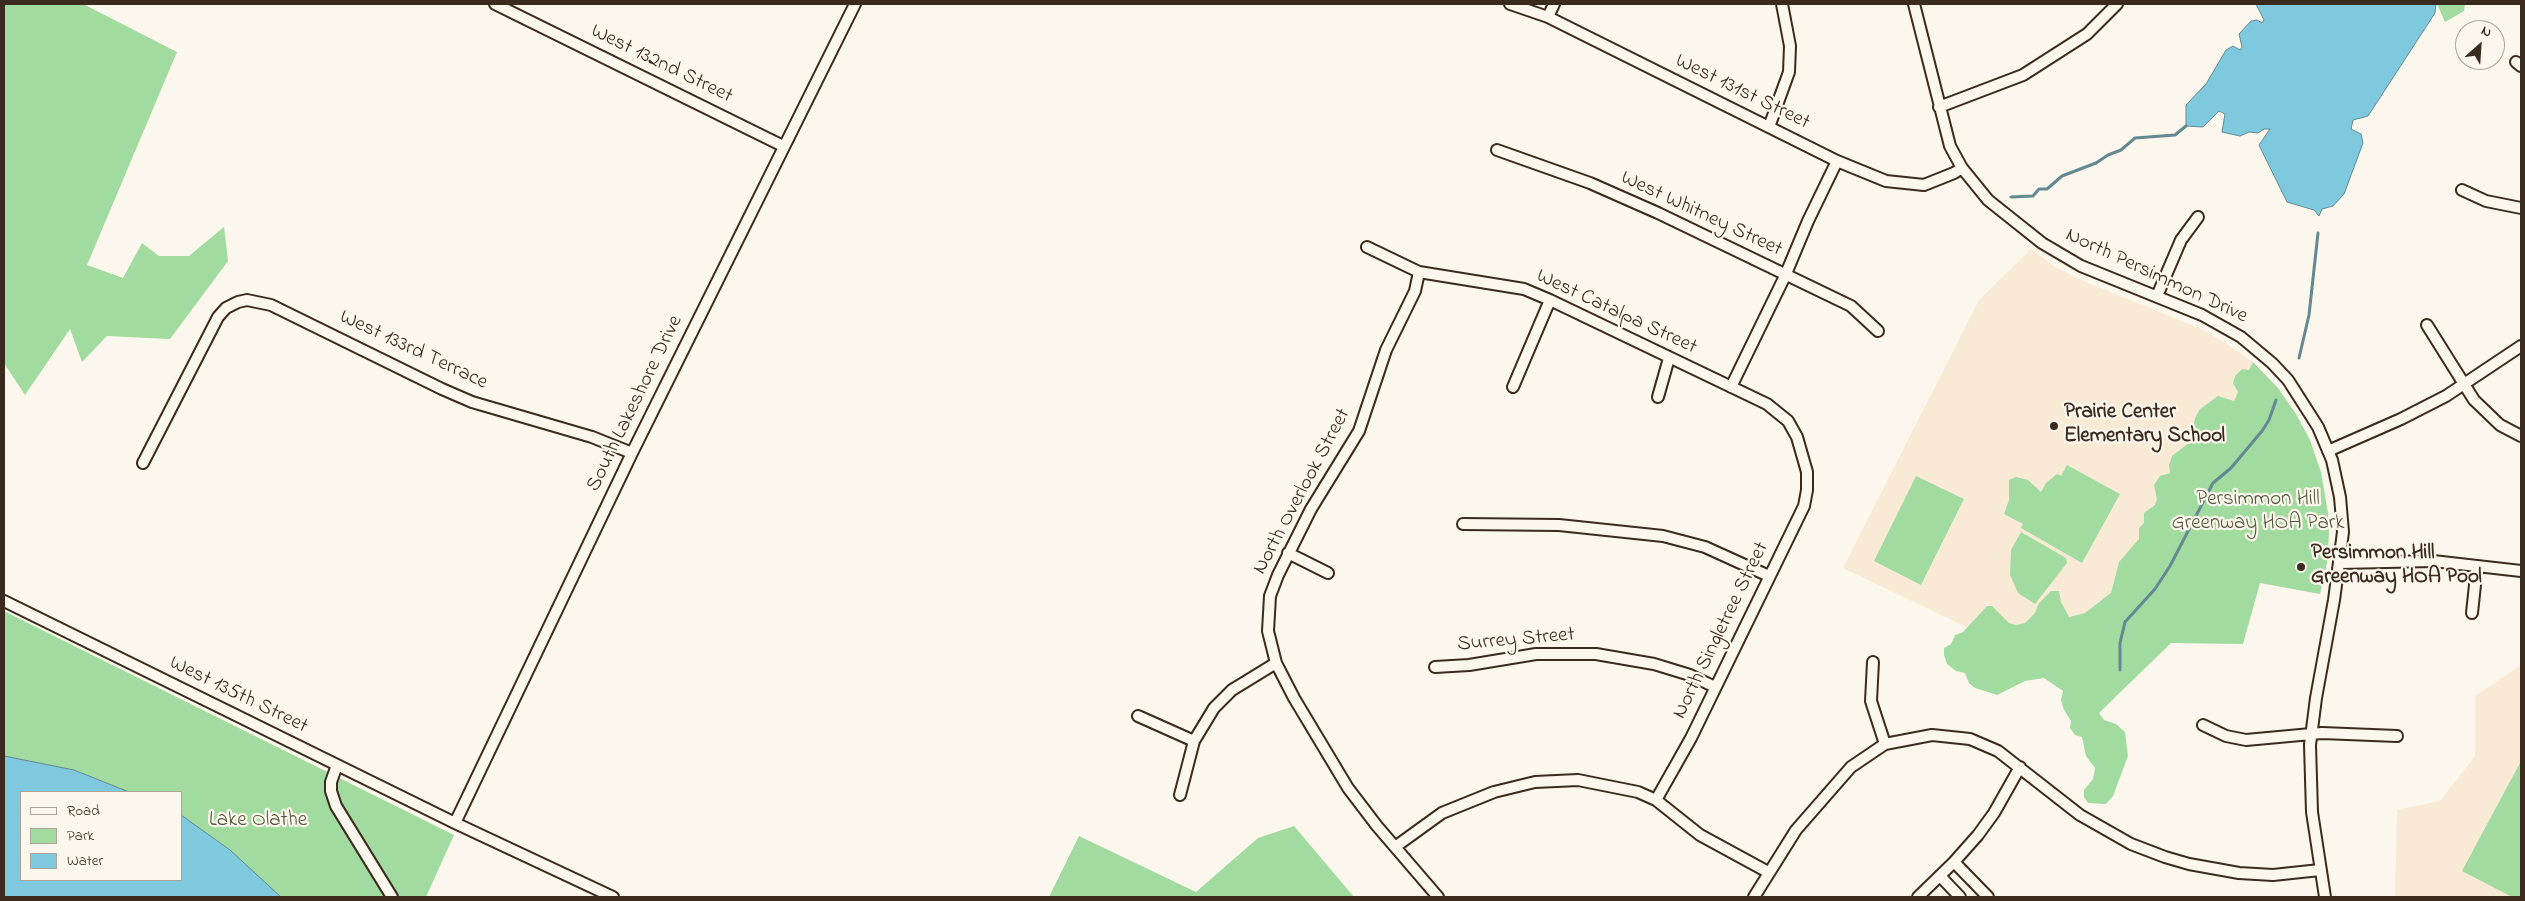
<!DOCTYPE html>
<style>
body{margin:0}
#map{position:relative;width:2525px;height:901px;overflow:hidden;background:#fbf7ec;font-family:"Indie Flower",sans-serif}
canvas{display:block}
.frame{position:absolute;inset:0;border:5px solid #3b2a1e;pointer-events:none}
.legend{position:absolute;left:20px;top:791px;width:162px;height:90px;box-sizing:border-box;background:#fbf7ec;border:1px solid #aea59a;margin:0;padding:6px 9px;list-style:none;font-size:15px;color:#3b2a1e}
.legend li{display:flex;align-items:center;gap:10px;height:25px}
.legend b{width:25px;border:1px solid #aea59a}
.north{position:absolute;left:2455px;top:20px;width:50px;height:50px;box-sizing:border-box;background:#fbf7ec;border:1px solid #aea59a;border-radius:50%;rotate:26deg;font-size:14px;font-weight:700;line-height:20px;text-align:center;color:#3b2a1e}
.north::after{content:'';display:block;margin:auto;width:18px;height:22px;background:#3b2a1e;clip-path:polygon(50% 0,100% 100%,50% 72%,0 100%)}
</style>
<div id="map">
<canvas width="2525" height="901"></canvas>
<div class="frame"></div>
<ul class="legend">
<li><b style="height:6px;background:#fbf7ec"></b>Road</li>
<li><b style="height:14px;background:#a2dba0"></b>Park</li>
<li><b style="height:14px;background:#7fc9df"></b>Water</li>
</ul>
<div class="north">N</div>
</div>
<script>
const context = document.querySelector('canvas').getContext('2d');
context.lineJoin = 'round';
function fill(path, color) {
  context.fillStyle = color;
  context.fill(path, 'evenodd');
}
function shape(rows) {
  const path = new Path2D();
  for (const r of rows) {
    path.moveTo(r[0], r[1]);
    for (let i = 2; i < r.length; i += 2) path.lineTo(r[i], r[i + 1]);
  }
  return path;
}
function trace(path, color, width, dash) {
  context.strokeStyle = color;
  context.lineWidth = width;
  context.lineCap = dash ? 'butt' : 'round';
  context.setLineDash(dash || []);
  context.stroke(path);
}
function label(font, color, halo, rows, align = 'center') {
  context.font = font + ' "Indie Flower",sans-serif';
  context.lineWidth = 4.5;
  context.setLineDash([]);
  context.textBaseline = 'middle';
  context.strokeStyle = halo;
  context.fillStyle = color;
  for (const [text, x, y, turn = 0] of rows) {
    context.save();
    context.translate(x, y);
    context.rotate((+turn || 0) * Math.PI / 180);
    context.textAlign = isNaN(turn) ? turn : align;
    if (halo) context.strokeText(text, 0, 0);
    context.fillText(text, 0, 0);
    context.restore();
  }
}
fill(shape([
 [2031,249,2055,267,2086,282,2199,328,2227,344,2253,362,2137,601,1985,636,1843,568,1979,300],
 [2521,665,2521,897,2395,897,2397,810,2440,801,2475,756,2475,696]
]), '#f9ead6');
fill(shape([
 [4,4,83,4,177,52,87,265,123,278,142,243,159,256,189,256,224,227,228,261,170,339,107,336,82,362,70,329,25,395,4,363],
 [2437,4,2465,4,2464,11,2445,22],
 [2253,362,2278,388,2296,414,2310,440,2321,472,2328,513,2329,534,2327,563,2320,594,2260,583,2243,644,2171,643,2099,713,2104,720,2116,724,2125,732,2128,756,2113,796,2106,804,2088,803,2084,797,2084,790,2093,779,2095,768,2086,756,2082,737,2075,735,2070,728,2071,721,2064,710,2061,700,2063,691,2044,678,2025,681,1997,695,1975,688,1969,683,1965,673,1956,671,1947,664,1944,655,1944,648,1951,644,1955,635,1963,632,1987,606,1992,606,2009,623,2016,625,2025,623,2035,613,2039,603,2051,591,2059,591,2061,602,2069,617,2085,613,2111,593,2119,562,2139,539,2139,528,2144,523,2144,513,2155,505,2157,499,2154,485,2160,476,2170,473,2169,465,2172,456,2190,442,2195,418,2200,409,2218,396,2234,401,2238,392,2233,383,2235,376,2242,369,2249,370],
 [2067,465,2120,494,2082,563,2021,528,2023,524,2004,514,2009,500,2009,480,2016,477,2028,480,2041,492,2046,483,2057,474,2061,476],
 [1916,476,1964,499,1921,585,1874,561],
 [2021,532,2066,558,2067,563,2035,604,2018,593,2010,575,2011,550],
 [4,611,454,835,426,897,4,897],
 [21,792,181,792,181,880,21,880],
 [2521,761,2521,897,2512,897,2462,871],
 [1294,826,1354,897,1049,897,1079,836,1196,892,1258,838]
]), '#a2dba0');
const water = shape([
 [2256,4,2436,4,2435,13,2368,116,2353,120,2351,129,2361,134,2363,143,2344,194,2333,206,2322,209,2319,216,2314,210,2287,202,2259,145,2270,129,2264,129,2258,133,2249,132,2240,136,2222,132,2225,114,2219,111,2203,127,2186,126,2186,105,2206,84,2226,50,2233,46,2240,50,2242,47,2239,34,2251,21,2257,20,2262,23,2264,20,2256,4],
 [4,756,74,770,129,792,21,792,21,880,181,880,181,815,230,850,281,897,4,897,4,756]
]);
fill(water, '#7fc9df');
trace(water, '#648992', 1);
trace(shape([
 [2011,197,2033,196,2039,189,2047,189,2062,176,2096,163,2108,155,2121,150,2135,138,2175,135,2186,126],
 [2299,358,2309,315,2318,233],
 [2120,670,2120,643,2125,622,2155,589,2170,566,2213,483,2231,468,2262,431,2269,420,2276,400]
]), '#648992', 3);
const minor = shape([
 [495,4,783,146],
 [1510,4,1548,17,1837,161,1886,181,1924,185,1954,173,1962,168],
 [1914,4,1950,146,1962,168,1988,200,2042,243,2081,266,2202,315,2241,337,2272,363,2288,380,2318,427,2332,460,2340,497,2343,532,2334,600,2316,698,2310,745,2312,812,2325,897],
 [1548,17,1554,4],
 [2516,62,2521,66],
 [1939,107,2023,75,2087,34,2117,4],
 [1769,127,1789,72,1790,46,1782,4],
 [1497,150,1590,183,1658,213,1851,306,1878,331],
 [2462,190,2486,201,2521,208],
 [1367,247,1419,272,1524,289,1550,300,1767,404,1788,421,1797,437,1807,472,1807,490,1804,506,1691,738,1656,800],
 [1419,272,1415,291,1386,350,1359,431,1311,509,1278,575,1270,596,1268,631,1276,663,1294,698,1348,788,1377,826,1438,897],
 [2157,296,2181,240,2198,217],
 [2427,325,2474,400,2500,425,2521,436],
 [1513,387,1550,300],
 [1731,387,1785,276,1808,221,1837,161],
 [1658,397,1669,358],
 [2328,451,2401,419,2446,396,2521,346],
 [143,463,218,317,226,308,238,302,247,300,271,305,442,389,472,402,592,437,632,453],
 [1463,524,1559,525,1663,536,1705,547,1769,576],
 [1288,553,1328,573],
 [2340,563,2433,561,2521,571],
 [4,601,455,823,613,897],
 [2472,613,2477,566],
 [1873,662,1871,701,1885,744],
 [1435,667,1469,665,1536,654,1596,654,1654,664,1690,675,1715,687],
 [1138,716,1194,741],
 [2203,725,2226,736,2246,740,2322,733,2397,736],
 [337,765,331,782,331,791,336,806,392,897],
 [1180,795,1194,741,1214,708,1232,690,1276,663],
 [455,823,632,453,855,4],
 [1395,847,1442,813,1494,792,1535,782,1578,780,1638,792,1656,800,1700,835,1768,872],
 [1954,862,1988,897],
 [1940,876,1960,897],
 [1754,897,1796,830,1851,767,1885,744,1932,735,1970,739,1998,751,2080,815,2131,844,2165,857,2189,864,2239,873,2273,875,2320,870],
 [1918,897,1954,862,1978,835,1994,813,2020,767]
]);
trace(minor, '#3b2a1e', 14);
trace(minor, '#fbf7ec', 10);
for (const [x, y, r, color] of [
 [2054,426,5,"#3b2a1e"],
 [2301,567,5,"#3b2a1e"]
]) {
  const dot = new Path2D();
  dot.arc(x, y, r, 0, 2 * Math.PI);
  context.fillStyle = color;
  context.fill(dot);
  trace(dot, '#fbf7ec', 2);
}
label('21px', '#3b2a1e', '#fbf7ec', [
 ["West 132nd Street",661,65,26],
 ["West 131st Street",1742,93,26],
 ["West Whitney Street",1701,215,25],
 ["North Persimmon Drive",2156,277,25],
 ["West Catalpa Street",1616,313,25],
 ["West 133rd Terrace",413,351,25],
 ["South Lakeshore Drive",636,404,-64],
 ["North Overlook Street",1303,492,-62],
 ["North Singletree Street",1722,631,-64],
 ["Surrey Street",1516,641,-5],
 ["West 135th Street",238,696,26]
]);
label('bold 21px', '#3b2a1e', '#fbf7ec', [
 ["Prairie Center",2064,414],
 ["Elementary School",2064,438],
 ["Persimmon Hill",2311,555],
 ["Greenway HOA Pool",2311,579]
], 'left');
label('21px', '#55563e', '#fbf7ec', [
 ["Persimmon Hill",2258,501],
 ["Greenway HOA Park",2258,525],
 ["Lake Olathe",258,822]
]);
</script>
